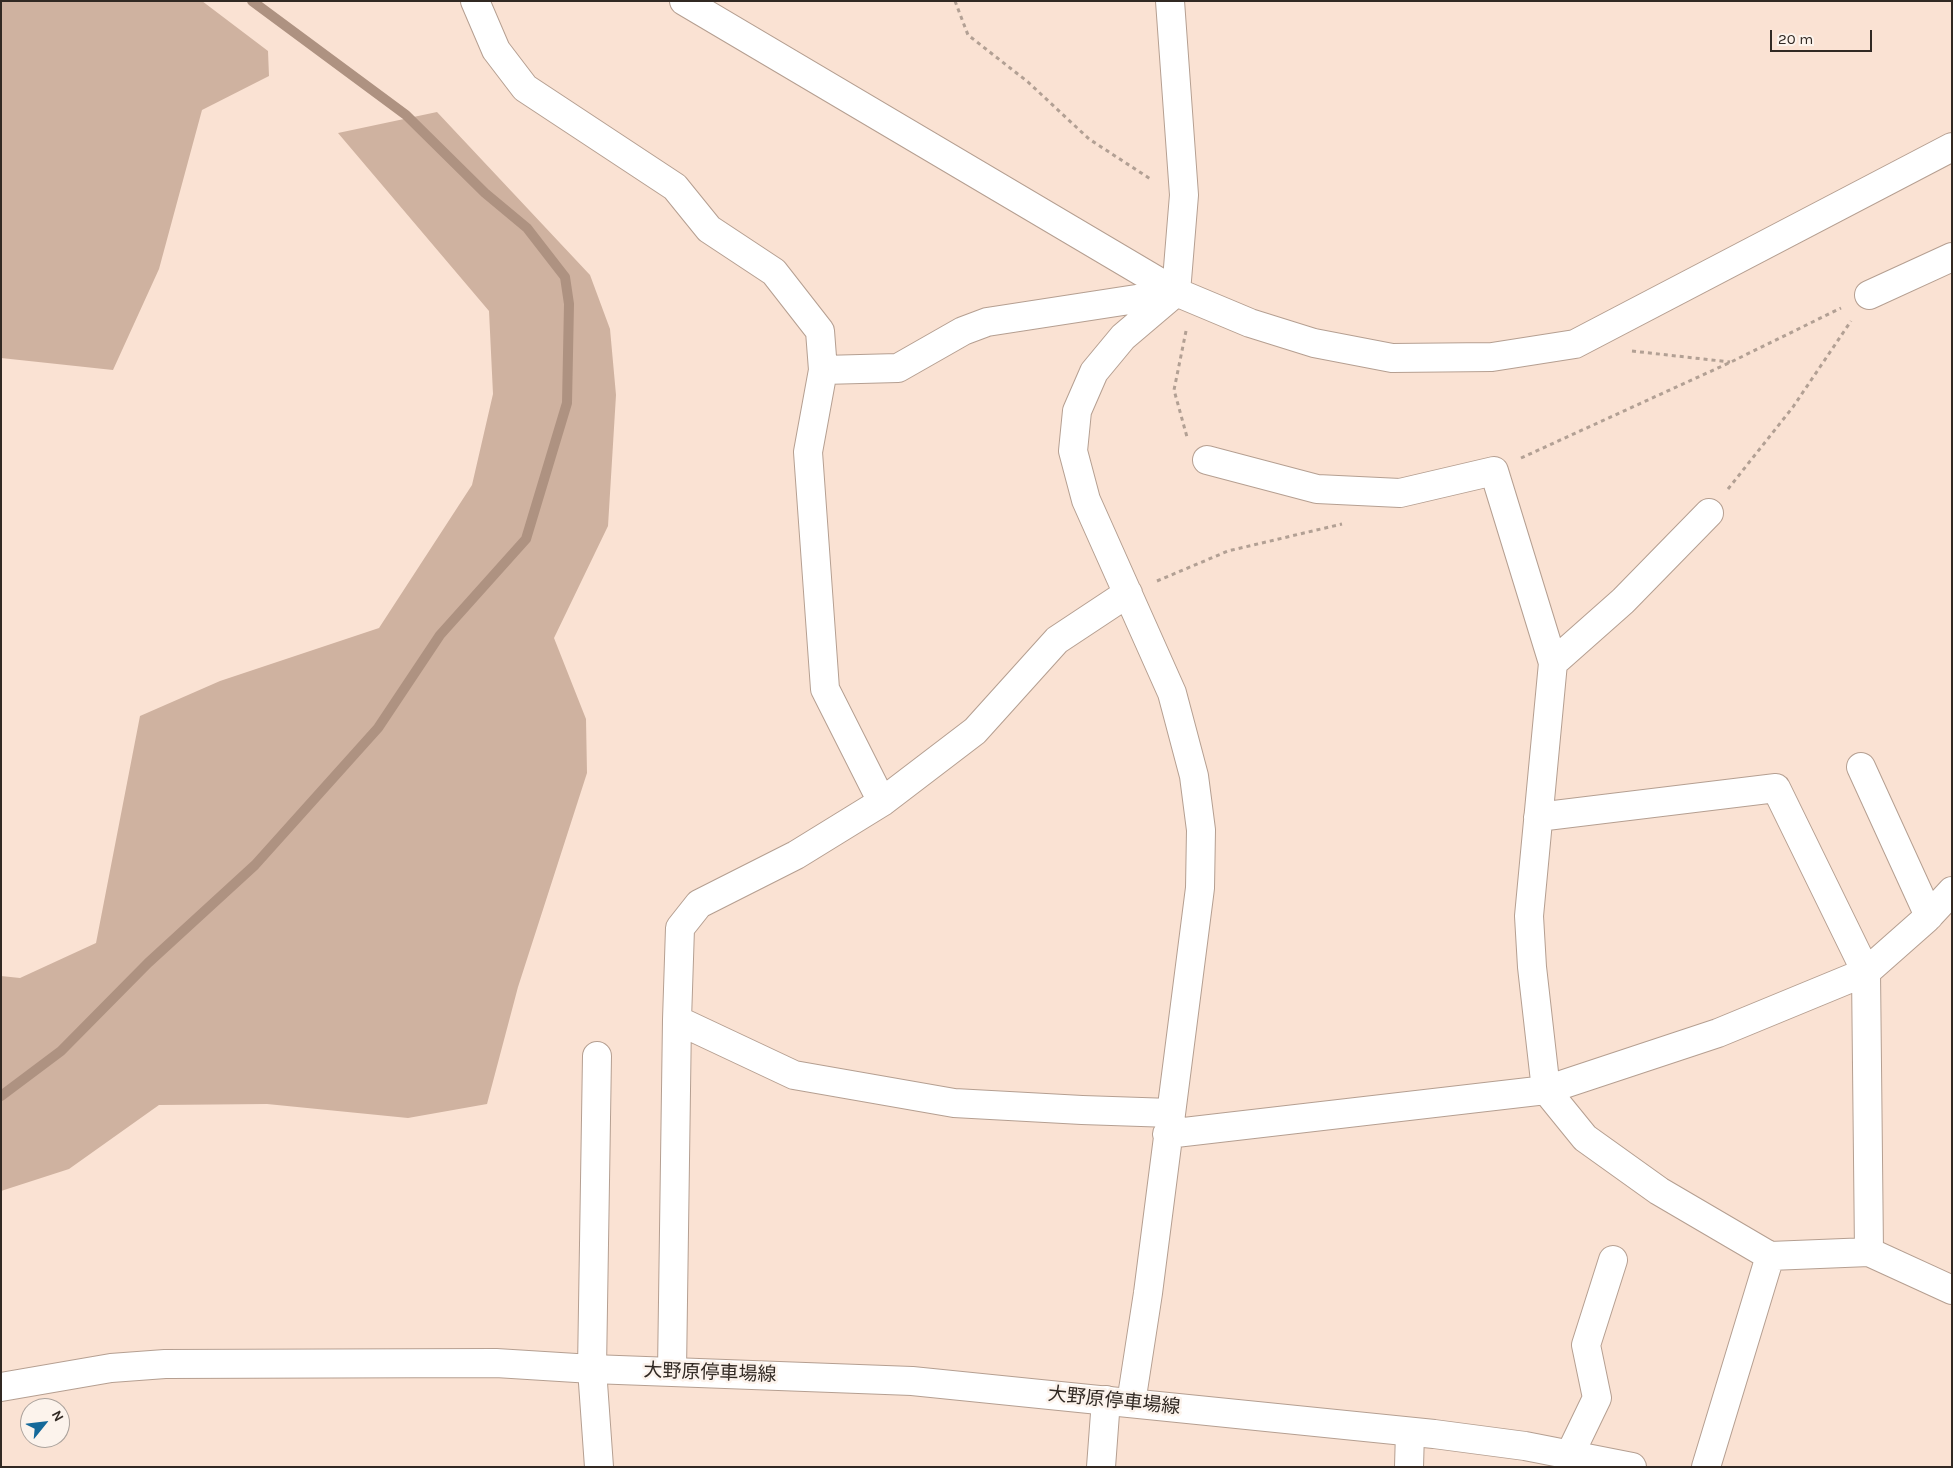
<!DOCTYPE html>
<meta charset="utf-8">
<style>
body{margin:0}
#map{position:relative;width:1953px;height:1468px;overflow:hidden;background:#fae2d3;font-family:Karla,sans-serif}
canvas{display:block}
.frame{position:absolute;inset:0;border:2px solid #312923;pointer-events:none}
.north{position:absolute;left:20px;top:1398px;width:50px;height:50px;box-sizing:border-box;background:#fcf3ec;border:1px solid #aba29c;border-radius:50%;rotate:61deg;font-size:14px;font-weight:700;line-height:20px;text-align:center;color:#312923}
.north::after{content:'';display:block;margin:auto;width:18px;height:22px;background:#15699a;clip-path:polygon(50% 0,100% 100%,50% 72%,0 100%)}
.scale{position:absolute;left:1770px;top:30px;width:102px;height:22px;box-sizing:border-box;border:2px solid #312923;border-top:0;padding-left:6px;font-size:15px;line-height:18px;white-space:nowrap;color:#312923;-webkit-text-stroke:4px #fcf3ec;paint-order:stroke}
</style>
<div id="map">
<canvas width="1953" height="1468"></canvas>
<div class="frame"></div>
<div class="north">N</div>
<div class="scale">20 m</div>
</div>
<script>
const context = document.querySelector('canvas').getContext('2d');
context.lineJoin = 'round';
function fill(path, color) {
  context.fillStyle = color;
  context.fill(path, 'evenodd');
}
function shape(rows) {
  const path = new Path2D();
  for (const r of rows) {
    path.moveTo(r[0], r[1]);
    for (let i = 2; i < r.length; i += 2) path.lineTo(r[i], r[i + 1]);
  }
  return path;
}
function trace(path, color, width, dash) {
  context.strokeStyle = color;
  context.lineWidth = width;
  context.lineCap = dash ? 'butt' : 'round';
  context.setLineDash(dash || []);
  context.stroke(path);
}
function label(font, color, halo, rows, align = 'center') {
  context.font = font + ' Karla,"Noto Sans JP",sans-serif';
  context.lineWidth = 5;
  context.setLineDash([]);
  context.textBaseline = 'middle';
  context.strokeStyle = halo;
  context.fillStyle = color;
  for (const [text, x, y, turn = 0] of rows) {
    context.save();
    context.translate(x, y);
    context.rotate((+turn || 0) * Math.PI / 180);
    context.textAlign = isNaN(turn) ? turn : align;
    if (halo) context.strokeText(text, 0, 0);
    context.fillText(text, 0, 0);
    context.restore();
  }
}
fill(shape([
 [1,1,202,1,268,51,269,76,202,110,159,269,113,370,1,358],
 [437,112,590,275,610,329,616,395,608,526,554,638,586,719,587,773,518,987,487,1104,408,1118,267,1104,159,1105,69,1169,1,1191,1,976,20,978,96,943,140,716,220,681,379,628,472,485,493,394,489,311,338,133]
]), '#cfb2a0');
trace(shape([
 [1,1096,61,1051,148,963,255,865,378,728,440,635,526,539,567,403,569,304,565,277,527,228,485,193,406,115,252,1]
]), '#ae9281', 10);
const minor = shape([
 [475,1,496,50,525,88,675,187,709,229,774,272,820,331,823,370,808,452,825,689,882,802],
 [684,1,1176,292,1250,323,1314,343,1392,358,1492,357,1575,344,1952,147],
 [1869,295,1952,257],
 [823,370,898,368,963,331,987,322,1175,293],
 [1207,460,1317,489,1400,493,1494,471,1553,663],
 [1709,513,1623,601,1553,663,1529,916,1532,967,1546,1090,1585,1138,1659,1191,1770,1256,1869,1252,1952,1290],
 [1861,767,1929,916],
 [1538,817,1776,788,1866,972,1869,1252],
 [677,1020,794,1075,954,1103,1082,1110,1171,1113],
 [597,1056,592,1369,599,1467],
 [1167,1134,1546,1090,1718,1033,1866,972,1926,919,1952,891],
 [672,1371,677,1020,680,928,699,904,796,855,882,802,975,731,1057,640,1128,593],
 [1,1387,111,1368,165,1364,496,1363,592,1369],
 [1131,1403,1148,1293,1200,888,1201,830,1194,776,1172,693,1086,500,1073,451,1077,411,1094,372,1123,337,1176,292,1184,195,1170,1],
 [1570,1454,1597,1398,1586,1345,1613,1260],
 [1101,1467,1106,1400],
 [1409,1467,1410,1432],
 [1706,1467,1770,1256]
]);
const major = shape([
 [592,1369,912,1381,1434,1434,1525,1446,1632,1467]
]);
trace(minor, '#b59f91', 30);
trace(major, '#b59f91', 30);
trace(shape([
 [955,1,968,35,1028,82,1089,139,1152,180],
 [1186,331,1174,390,1187,437],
 [1632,351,1730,362],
 [1521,458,1731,362,1841,308],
 [1728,489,1793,407,1851,321],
 [1157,581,1228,551,1342,524]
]), '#b2a094', 3, [4, 4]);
trace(minor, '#fff', 28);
trace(major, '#fff', 28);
label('19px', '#312923', '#fcf3ec', [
 ["大野原停車場線",710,1373,2],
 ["大野原停車場線",1114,1401,6]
]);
</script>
